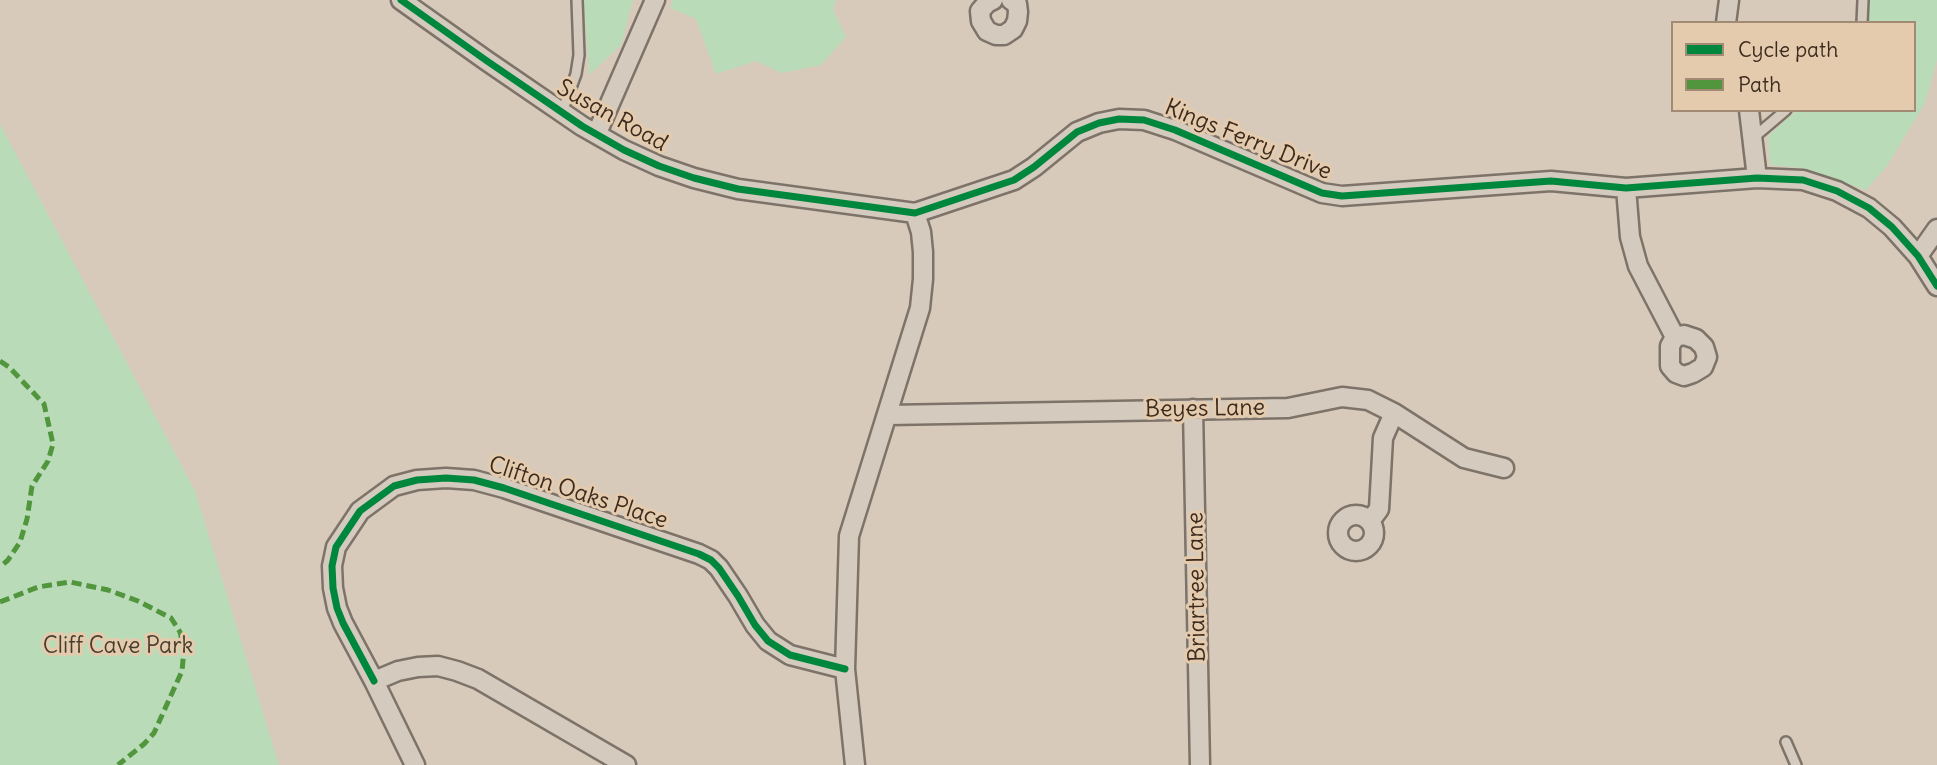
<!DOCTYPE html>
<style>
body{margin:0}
#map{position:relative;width:1937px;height:765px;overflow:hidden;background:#d8caba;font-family:Delius,sans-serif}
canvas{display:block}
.legend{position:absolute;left:1671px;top:21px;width:245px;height:91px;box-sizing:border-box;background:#e5cbad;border:2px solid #a18b74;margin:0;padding:9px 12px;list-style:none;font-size:21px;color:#3b2a1e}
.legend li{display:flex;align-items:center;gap:14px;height:35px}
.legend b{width:35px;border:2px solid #a18b74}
</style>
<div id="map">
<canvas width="1937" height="765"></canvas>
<ul class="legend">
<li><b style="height:9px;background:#00873e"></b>Cycle path</li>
<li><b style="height:9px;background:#51953d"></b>Path</li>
</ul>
</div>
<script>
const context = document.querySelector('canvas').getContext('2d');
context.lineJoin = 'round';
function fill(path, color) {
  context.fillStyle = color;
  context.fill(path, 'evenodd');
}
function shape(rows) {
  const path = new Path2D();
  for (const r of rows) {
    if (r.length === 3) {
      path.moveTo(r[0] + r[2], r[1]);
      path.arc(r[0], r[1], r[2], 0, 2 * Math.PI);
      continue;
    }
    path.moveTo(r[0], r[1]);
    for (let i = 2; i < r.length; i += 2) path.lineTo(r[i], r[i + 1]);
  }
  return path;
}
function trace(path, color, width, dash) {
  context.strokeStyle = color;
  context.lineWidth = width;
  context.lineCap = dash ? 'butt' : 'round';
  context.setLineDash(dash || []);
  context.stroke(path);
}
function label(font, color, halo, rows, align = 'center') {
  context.font = font + ' Delius,sans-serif';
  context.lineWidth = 6;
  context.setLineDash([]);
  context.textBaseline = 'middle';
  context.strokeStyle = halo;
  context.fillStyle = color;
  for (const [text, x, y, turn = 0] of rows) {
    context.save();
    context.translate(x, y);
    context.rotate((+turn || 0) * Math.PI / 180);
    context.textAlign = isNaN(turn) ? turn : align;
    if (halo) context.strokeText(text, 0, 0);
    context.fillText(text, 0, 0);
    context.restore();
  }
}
fill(shape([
 [584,0,633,0,621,45,589,75],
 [673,0,836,0,833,9,846,37,821,65,782,73,756,61,716,74,696,19,670,8],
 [1865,0,1937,0,1937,60,1925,103,1887,166,1866,190,1802,168,1770,165,1768,136,1797,110,1914,110,1914,23,1864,23],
 [0,124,195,491,279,765,0,765]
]), '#b9dbb8');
const service = shape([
 [1862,23,1863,0],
 [562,112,576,74,579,55,577,0],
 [1753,138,1786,110],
 [1786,742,1796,765]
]);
const minor = shape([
 [401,0,487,61,582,126,624,150,659,166,694,178,738,189,915,213,1014,180,1034,167,1077,132,1099,123,1119,119,1144,120,1175,130,1322,193,1342,196,1551,181,1626,188,1757,178,1803,180,1837,191,1869,208,1892,227,1918,256,1937,286],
 [993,0,987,3,980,11,981,21,987,31,996,35,1004,35,1013,29,1017,21,1018,12,1017,4,1011,0],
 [1726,23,1729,0],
 [1749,110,1757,178],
 [597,133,655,0],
 [1626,188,1630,237,1638,266,1675,337,1670,346,1670,366,1676,373,1684,376,1693,373,1703,367,1707,357,1704,347,1696,339,1684,335,1675,337],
 [1918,256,1937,229],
 [1193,409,1200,765],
 [888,415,1288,408,1342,397,1368,400,1394,413,1464,458,1504,468],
 [1356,533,18],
 [1370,521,1379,509,1383,438,1394,413],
 [374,681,343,623,337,608,333,588,332,566,336,547,360,511,394,486,417,480,446,478,474,480,504,488,699,554,711,560,719,568,738,596,755,625,768,641,790,655,845,669],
 [415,765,374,681,398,671,418,667,438,666,457,671,478,679,626,765],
 [855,765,845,669,849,536,920,308,923,279,923,252,921,232,915,213]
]);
trace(service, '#7d7369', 14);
trace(minor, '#7d7369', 23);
trace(service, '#d4cabe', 9);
trace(minor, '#d4cabe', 18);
trace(shape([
 [0,361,9,367,44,404,53,444,48,461,32,486,27,519,20,542,8,560,0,567],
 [0,602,38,587,70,582,108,590,138,601,171,618,180,632,184,649,182,671,154,733,144,744,118,765]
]), '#51953d', 5, [10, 5]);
trace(shape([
 [401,0,487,61,582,126,624,150,659,166,694,178,738,189,915,213,1014,180,1034,167,1077,132,1099,123,1119,119,1144,120,1175,130,1322,193,1342,196,1551,181,1626,188,1757,178,1803,180,1837,191,1869,208,1892,227,1918,256,1937,286],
 [374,681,343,623,337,608,333,588,332,566,336,547,360,511,394,486,417,480,446,478,474,480,504,488,699,554,711,560,719,568,738,596,755,625,768,641,790,655,845,669]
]), '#00873e', 7);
label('23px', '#3b2a1e', '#e5cbad', [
 ["Susan Road",612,116,29],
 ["Kings Ferry Drive",1248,140,22],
 ["Beyes Lane",1205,409,-1],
 ["Clifton Oaks Place",578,493,18],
 ["Briartree Lane",1197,587,-91]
]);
label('23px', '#453d2d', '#e5cbad', [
 ["Cliff Cave Park",118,646]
]);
</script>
